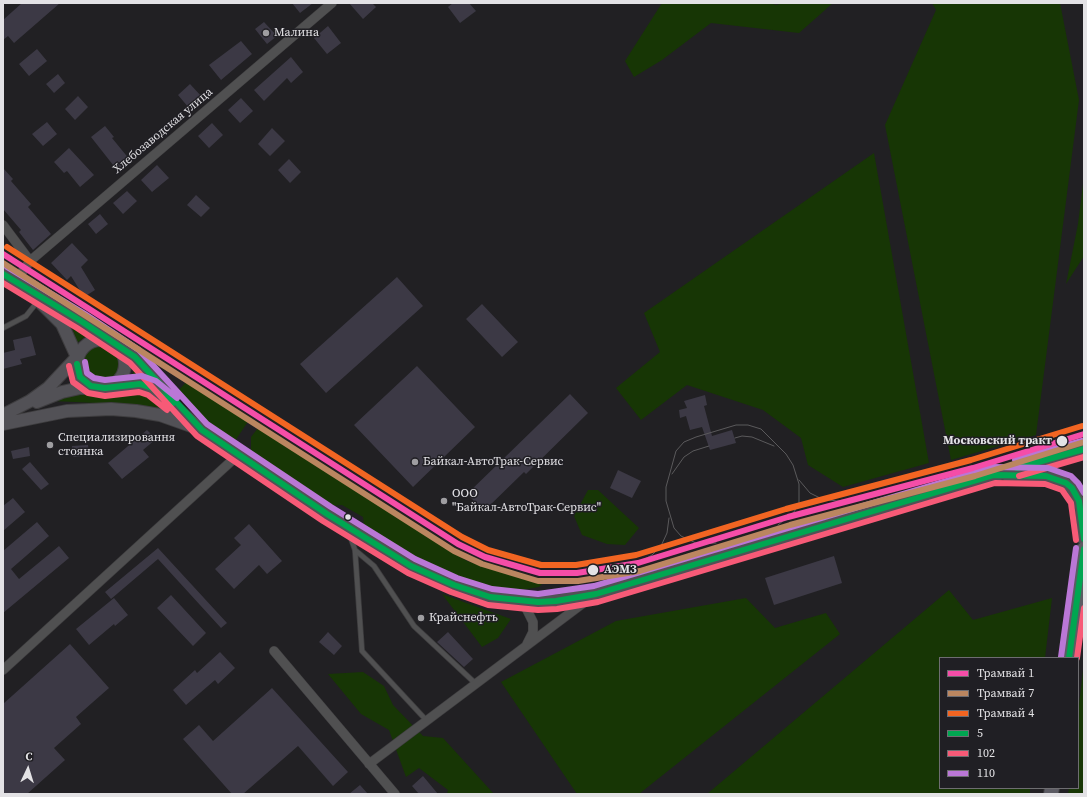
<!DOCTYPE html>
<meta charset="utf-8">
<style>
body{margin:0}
#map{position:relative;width:1087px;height:797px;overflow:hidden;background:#212023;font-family:"Source Serif 4",serif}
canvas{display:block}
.frame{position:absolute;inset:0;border:4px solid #e3e2e5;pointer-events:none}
.legend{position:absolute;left:939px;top:657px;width:140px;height:132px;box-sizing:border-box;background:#201f24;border:1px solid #6e6d71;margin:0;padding:5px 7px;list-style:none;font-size:12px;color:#e3e2e5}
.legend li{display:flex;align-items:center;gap:8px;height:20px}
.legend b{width:20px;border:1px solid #6e6d71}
.north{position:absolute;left:8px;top:749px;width:40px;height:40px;-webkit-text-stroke:3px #201f24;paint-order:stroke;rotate:4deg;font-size:11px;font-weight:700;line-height:16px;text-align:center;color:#e3e2e5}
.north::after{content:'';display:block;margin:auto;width:14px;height:18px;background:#e3e2e5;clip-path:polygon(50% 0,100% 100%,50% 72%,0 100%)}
</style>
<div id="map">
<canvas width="1087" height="797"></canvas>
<div class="frame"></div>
<ul class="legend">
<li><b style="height:5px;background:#f54da8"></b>Трамвай 1</li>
<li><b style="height:5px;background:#bb8660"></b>Трамвай 7</li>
<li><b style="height:5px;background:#f26522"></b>Трамвай 4</li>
<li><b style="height:5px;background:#00a651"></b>5</li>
<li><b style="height:5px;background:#f75a77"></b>102</li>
<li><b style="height:5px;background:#ba77d6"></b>110</li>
</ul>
<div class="north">С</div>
</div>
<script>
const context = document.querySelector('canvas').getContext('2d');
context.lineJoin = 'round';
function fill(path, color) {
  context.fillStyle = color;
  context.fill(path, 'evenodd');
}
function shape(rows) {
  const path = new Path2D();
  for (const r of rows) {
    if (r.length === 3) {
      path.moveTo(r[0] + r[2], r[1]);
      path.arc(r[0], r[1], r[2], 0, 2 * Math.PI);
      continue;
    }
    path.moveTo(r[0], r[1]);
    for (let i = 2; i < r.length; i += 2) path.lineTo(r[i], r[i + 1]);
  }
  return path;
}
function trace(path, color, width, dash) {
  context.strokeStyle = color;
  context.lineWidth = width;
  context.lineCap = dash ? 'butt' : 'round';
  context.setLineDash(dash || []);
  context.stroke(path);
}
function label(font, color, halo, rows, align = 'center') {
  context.font = font + ' "Source Serif 4",serif';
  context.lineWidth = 3;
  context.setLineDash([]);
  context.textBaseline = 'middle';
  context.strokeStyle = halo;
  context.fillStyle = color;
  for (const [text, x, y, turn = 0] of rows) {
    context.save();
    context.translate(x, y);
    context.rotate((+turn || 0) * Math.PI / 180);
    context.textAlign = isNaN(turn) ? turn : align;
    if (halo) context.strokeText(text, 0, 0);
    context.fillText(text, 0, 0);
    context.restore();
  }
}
fill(shape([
 [662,3,771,3,776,5,783,3,833,3,799,33,711,23,662,60,634,77,625,61],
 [932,3,1060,3,1079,100,1036,435,951,460,885,125,936,10],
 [874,153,929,463,843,487,808,465,801,438,763,410,687,385,641,420,616,388,660,352,644,313],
 [1084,176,1084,256,1066,284,1078,224],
 [65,317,93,333,83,338,76,344,73,330],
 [101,364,19],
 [133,364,153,384,129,380,133,373],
 [188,380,249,420,235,441,191,409,178,391],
 [143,388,164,401,171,412,140,405,53,401,58,397,83,393,105,396,113,394,123,389],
 [258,428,467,561,506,574,542,581,542,584,539,587,515,591,488,589,445,574,406,553,364,525,363,517,342,505,330,506,251,452,251,437],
 [588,490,598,490,639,528,625,545,607,544,582,535,574,516],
 [949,590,973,620,1052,598,1045,658,940,658,940,788,1030,788,1030,794,707,794],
 [442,594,486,610,511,619,498,638,482,647],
 [746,598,775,628,826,613,840,634,639,794,577,794,501,682,616,621],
 [1084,662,1084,794,1068,794,1069,788,1078,788,1078,713],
 [363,672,384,686,393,705,423,736,443,738,494,794,447,794,448,790,419,768,406,777,389,730,361,714,328,674]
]), '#173605');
fill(shape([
 [22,3,60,3,14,43,8,36,3,40,3,20],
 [292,3,313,3,300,13],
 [349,3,372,3,376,7,363,19],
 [453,3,469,3,476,11,460,23,448,7],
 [264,22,277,36,267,44,255,29],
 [328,26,341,43,327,54,314,38],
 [241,41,252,54,221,80,209,65],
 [37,49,47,61,29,76,19,64],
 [291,57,303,72,291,83,287,78,264,101,254,90],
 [58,74,65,83,54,93,46,84],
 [190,84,202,97,189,108,178,95],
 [78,96,88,107,75,120,65,109],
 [241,98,253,111,240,123,228,110],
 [47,122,57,134,43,146,32,134],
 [212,123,223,135,209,148,198,136],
 [105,126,114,137,112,138,130,160,117,170,91,137],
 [272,128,285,141,270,156,258,144],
 [69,148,94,175,80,187,67,171,64,173,54,162],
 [289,159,301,172,290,183,278,170],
 [157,165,169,178,152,192,141,180],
 [3,168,13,179,11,181,31,204,28,207,51,234,33,250,19,232,21,230,3,209],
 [127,191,137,201,123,214,113,203],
 [196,195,210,208,201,217,187,205],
 [100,214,108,224,96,234,88,224],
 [72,243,88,260,81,267,95,290,84,297,71,276,67,280,51,263],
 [397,277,423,306,326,393,300,364],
 [482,304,518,342,502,357,466,319],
 [31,336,36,355,20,359,22,364,3,369,3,353,15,350,13,340],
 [417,366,475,427,413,487,354,425],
 [570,394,588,413,526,474,524,472,484,511,467,494],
 [705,395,707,405,704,406,712,436,732,430,736,443,710,450,702,427,690,430,686,416,680,418,679,410,687,408,684,401],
 [147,430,156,439,143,450,149,457,122,479,108,463],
 [88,445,89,456,73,457,72,446],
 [29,447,30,456,13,459,11,451],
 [30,462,49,484,41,490,22,469],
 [618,470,641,481,632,498,610,488],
 [13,498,25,512,3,531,3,506],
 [37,522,49,536,11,569,19,579,59,546,69,558,3,613,3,551],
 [249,524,282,561,267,574,259,565,234,589,215,569,241,545,234,538],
 [158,548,227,623,221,628,158,559,111,599,105,592],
 [834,556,842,583,774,605,765,578],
 [171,595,206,633,193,646,157,608],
 [114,598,128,615,115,626,114,624,89,645,76,629],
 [328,632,342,646,334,655,319,642],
 [448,632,473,659,464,667,437,642],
 [70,644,109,688,76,717,81,724,54,748,65,760,27,794,3,794,3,704],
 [220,652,235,668,218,684,215,680,186,705,173,690,195,670,197,673],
 [272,688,348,772,333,786,298,746,243,794,232,794,183,739,199,725,213,741],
 [423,776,438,794,419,794,412,786],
 [360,785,368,794,349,794]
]), '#3c3945');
const lane = shape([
 [3,328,26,316,38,301],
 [348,530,355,550,362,651,427,721],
 [355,550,374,566,414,626,476,684]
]);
const street = shape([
 [3,225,30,261],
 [15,282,30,261,332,3],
 [517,601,526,608,533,622,533,632,527,644],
 [274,651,395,794],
 [3,670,238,455],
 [369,764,594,595]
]);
const secondary = shape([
 [3,274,81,321,135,357,171,396],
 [101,364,24],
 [105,388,137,384,152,388,202,430,238,455,327,514,411,566,454,585,490,597,517,601,556,601,596,594,1084,449],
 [37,402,62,392,80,388,94,388],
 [3,415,30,401,48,388,77,357,62,324,41,303],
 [3,424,67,411,111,409,136,411,160,415,194,427],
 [1007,475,1046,476,1056,478,1072,488,1081,507,1084,539]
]);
const primary = shape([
 [1069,658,1084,549],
 [1051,794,1052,788]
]);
trace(lane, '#3e3d3f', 6);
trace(street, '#3e3d3f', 10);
trace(secondary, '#3e3d3f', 14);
trace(primary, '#3e3d3f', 16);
trace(lane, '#505051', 4.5);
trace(street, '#505051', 9);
trace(secondary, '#525156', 12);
trace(primary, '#5c5b63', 14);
trace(shape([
 [735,438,742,436,752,437,774,446],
 [672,474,684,457,693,451,709,446],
 [799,480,810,493,822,499,837,501,857,498],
 [716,543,698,544,681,536,674,528,666,501,666,487,676,451,684,442,696,437,736,425,748,425,761,429,786,454,793,465,799,484,799,503,794,512,778,525],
 [638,563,652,555,661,546,667,533,669,518]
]), '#5b5a5c', 1);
trace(shape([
 [3,274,81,321,135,357,202,430,327,514,411,566,454,585,490,597,538,602,556,601,596,594,994,475,1046,476,1066,483,1072,488,1079,501,1084,539],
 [77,364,80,377,91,386,105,388,140,384,152,388,172,404],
 [1017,468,1084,449],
 [1069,658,1084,549]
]), '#00a651', 6);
trace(shape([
 [3,283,77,328,130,363,197,436,323,521,408,573,451,592,488,605,538,610,557,609,598,602,995,483,1045,484,1062,490,1071,503,1076,540],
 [69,366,73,382,88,393,105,396,139,392,148,395,167,410],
 [1019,476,1084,457],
 [1077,658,1084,608]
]), '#f75a77', 6);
trace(shape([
 [7,267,85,314,139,350,207,424,331,507,415,559,457,578,492,589,538,594,594,586,993,467,1048,468,1071,476,1078,483,1084,493],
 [85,362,87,373,94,378,105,380,142,376,156,381,177,398],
 [1015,460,1082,441],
 [1061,657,1076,548]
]), '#ba77d6', 6);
trace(shape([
 [3,254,458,544,485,557,540,573,577,573,638,563,788,517,973,468,1084,434]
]), '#f54da8', 6);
trace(shape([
 [3,263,454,551,482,564,538,581,578,581,640,571,790,525,975,476,1084,442]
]), '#bb8660', 6);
trace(shape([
 [7,247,462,537,488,550,541,565,576,565,636,555,786,509,971,460,1082,426]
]), '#f26522', 6);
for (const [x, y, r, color] of [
 [266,33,4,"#9f9ea1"],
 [1062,441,6,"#e3e2e5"],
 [50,445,4,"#9f9ea1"],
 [415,462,4,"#9f9ea1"],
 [444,501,4,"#9f9ea1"],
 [348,517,3.5,"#e3e2e5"],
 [593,570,6,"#e3e2e5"],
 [421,618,4,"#9f9ea1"]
]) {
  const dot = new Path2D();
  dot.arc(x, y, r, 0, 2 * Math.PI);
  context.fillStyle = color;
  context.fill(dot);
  trace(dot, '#201f24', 1.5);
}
label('12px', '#e3e2e5', '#201f24', [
 ["Малина",274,33],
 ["Специализировання",58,438],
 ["стоянка",58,452],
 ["Байкал-АвтоТрак-Сервис",423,462],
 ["ООО",452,494],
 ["\"Байкал-АвтоТрак-Сервис\"",452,508],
 ["Крайснефть",429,618]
], 'left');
label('12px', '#e3e2e5', '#201f24', [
 ["Хлебозаводская улица",163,131,-40]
]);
label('bold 12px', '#e3e2e5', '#201f24', [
 ["Московский тракт",1052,441],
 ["АЭМЗ",604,570,"left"]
], 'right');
</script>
